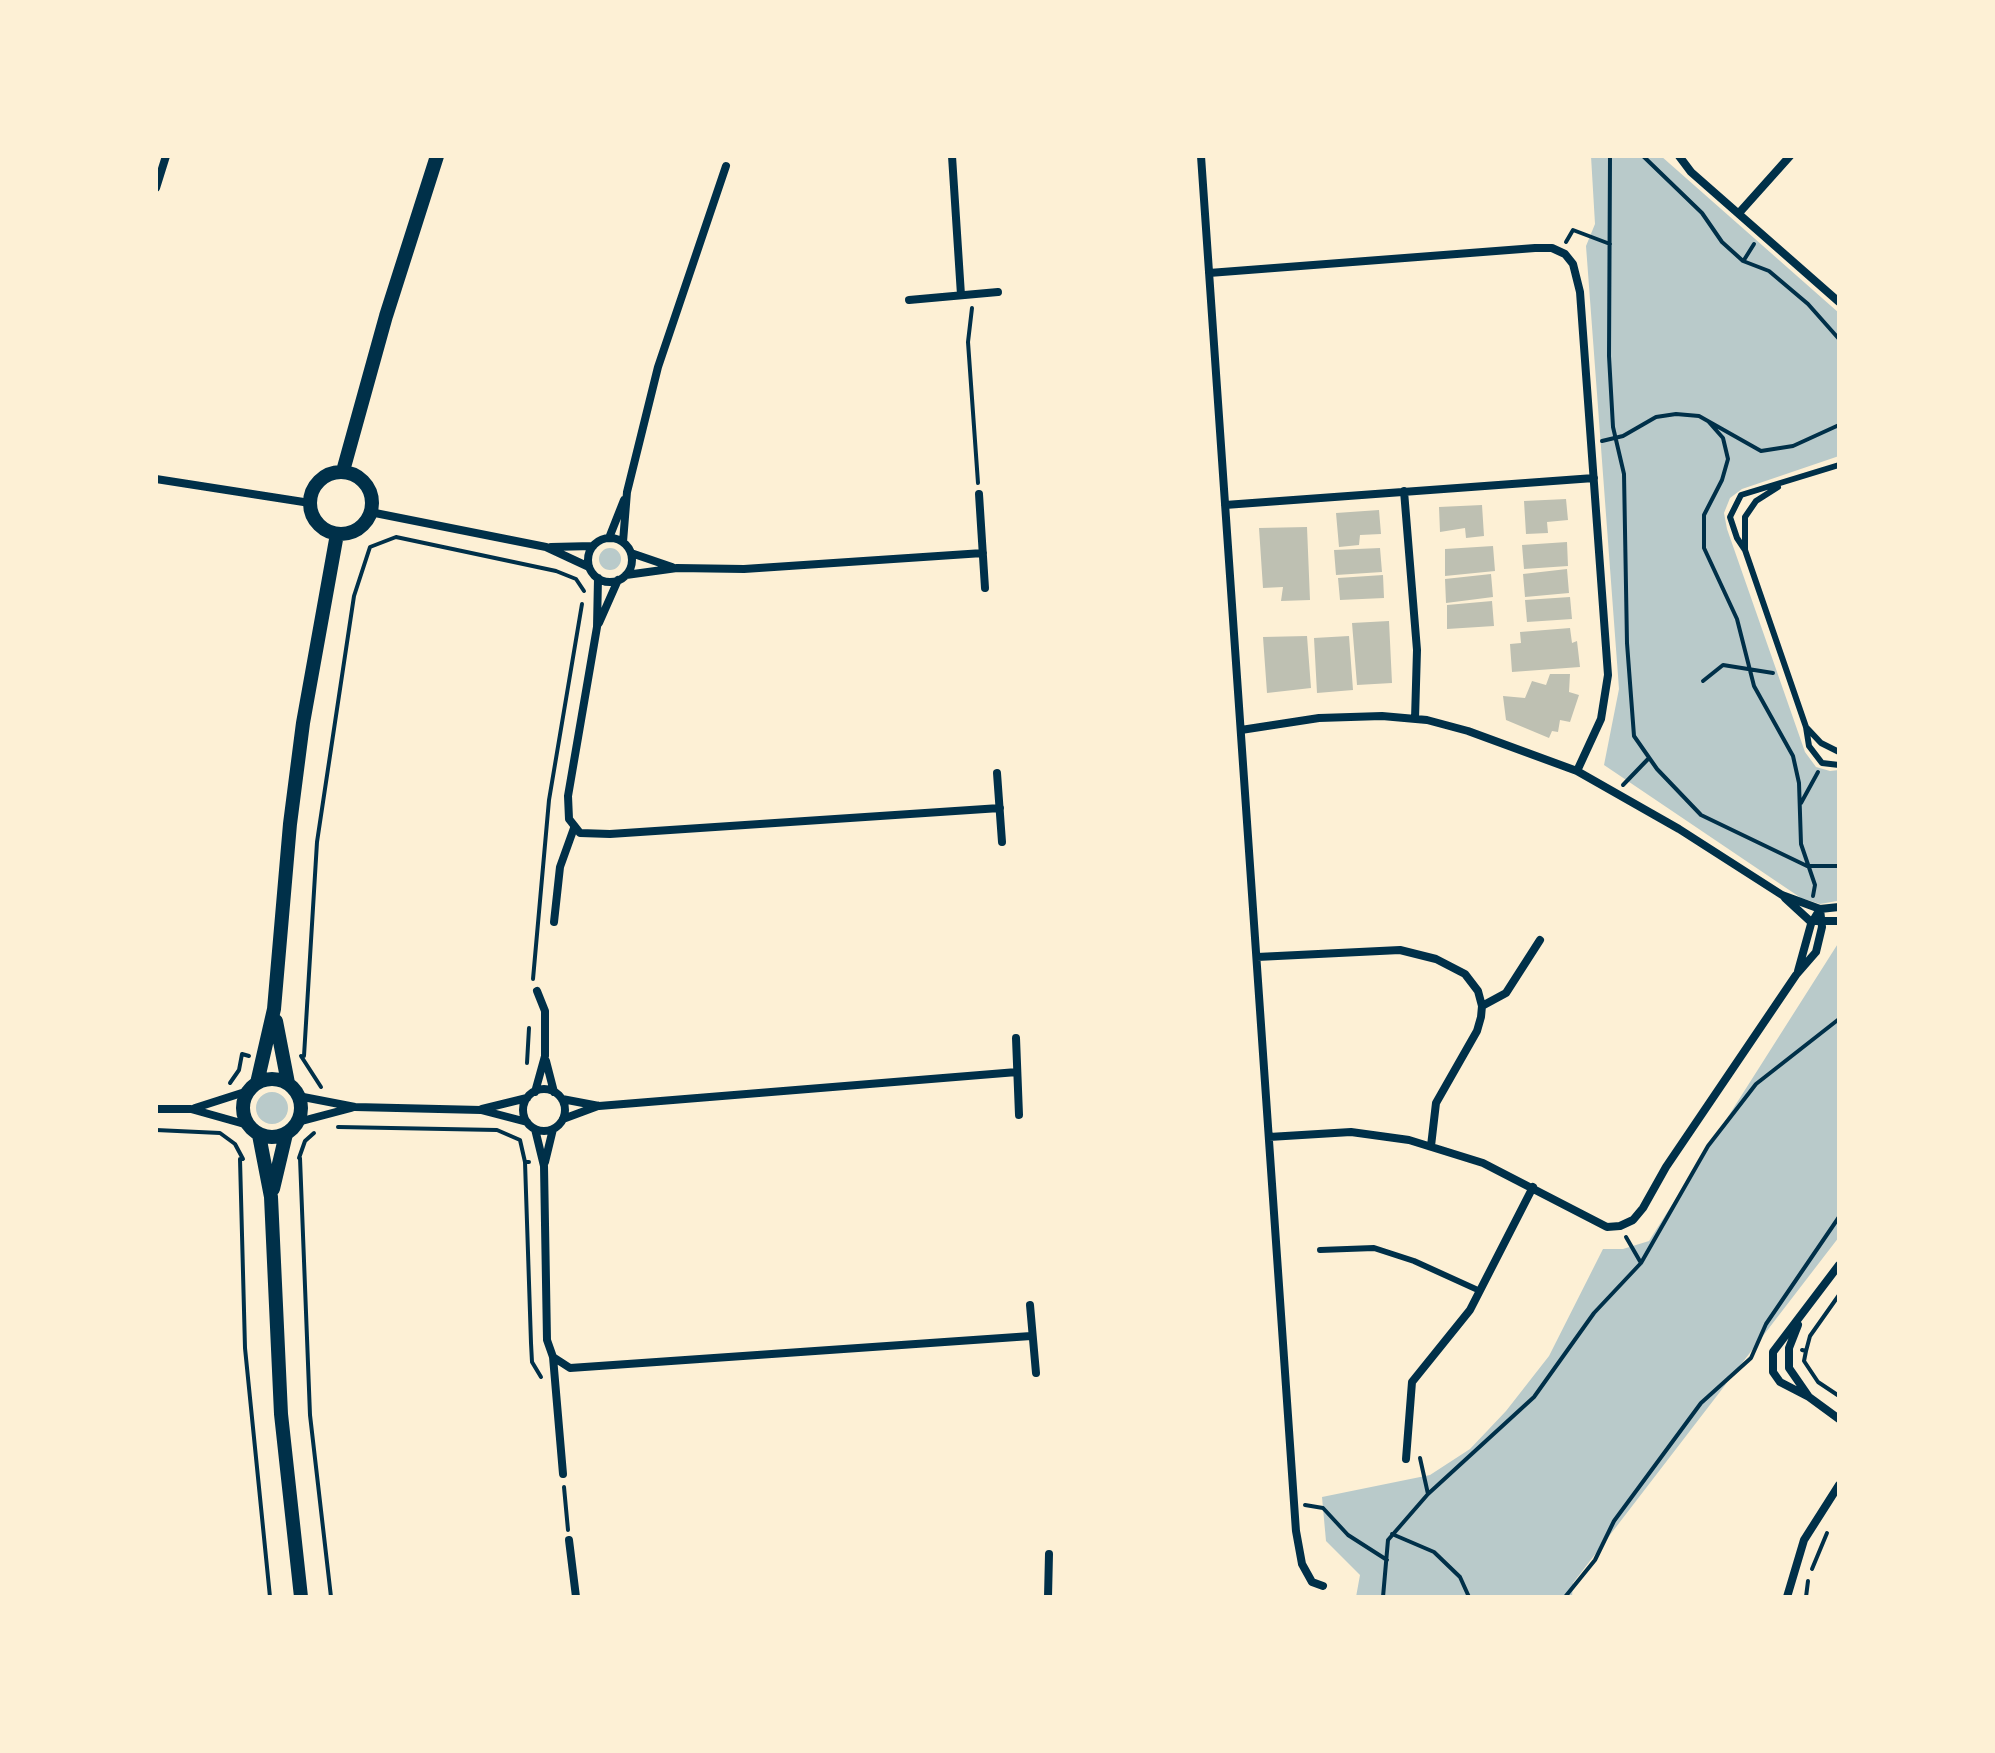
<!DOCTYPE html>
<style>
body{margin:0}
#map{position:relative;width:1995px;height:1753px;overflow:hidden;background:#fdf0d5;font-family:Lato,sans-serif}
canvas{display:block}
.frame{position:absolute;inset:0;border:158px solid #fdf0d5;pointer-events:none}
</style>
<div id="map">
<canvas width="1995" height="1753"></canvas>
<div class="frame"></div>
</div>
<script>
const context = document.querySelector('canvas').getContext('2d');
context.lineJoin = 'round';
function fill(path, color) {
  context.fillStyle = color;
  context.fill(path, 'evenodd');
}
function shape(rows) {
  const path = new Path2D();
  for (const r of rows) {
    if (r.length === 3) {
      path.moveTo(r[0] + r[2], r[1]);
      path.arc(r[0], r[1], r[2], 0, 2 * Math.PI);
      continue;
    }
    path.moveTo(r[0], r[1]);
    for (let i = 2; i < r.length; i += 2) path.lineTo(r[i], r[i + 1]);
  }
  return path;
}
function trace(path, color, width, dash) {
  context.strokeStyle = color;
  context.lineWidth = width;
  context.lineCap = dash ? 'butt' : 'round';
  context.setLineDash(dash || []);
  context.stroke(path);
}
fill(shape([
 [1591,156,1661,156,1839,313,1839,456,1742,489,1730,498,1724,513,1727,529,1805,752,1816,767,1830,771,1839,770,1837,901,1820,904,1801,898,1604,765,1619,689,1586,246,1595,224],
 [610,559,11],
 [1839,942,1839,1237,1573,1583,1572,1597,1356,1597,1360,1575,1326,1541,1322,1497,1430,1475,1470,1449,1506,1411,1549,1356,1603,1249,1623,1249,1649,1241],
 [272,1108,16]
]), '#b9caca');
fill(shape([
 [1566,499,1568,520,1547,522,1548,533,1526,534,1524,501],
 [1482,505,1484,536,1466,538,1465,528,1440,532,1439,507],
 [1379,510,1381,534,1360,535,1359,545,1339,547,1336,513],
 [1307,527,1310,600,1281,601,1283,587,1263,588,1259,528],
 [1567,542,1568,566,1524,569,1522,545],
 [1493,546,1495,571,1445,576,1445,549],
 [1380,548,1382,572,1336,575,1334,550],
 [1567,569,1569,593,1525,597,1523,574],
 [1491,574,1493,597,1446,603,1445,579],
 [1383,575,1384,598,1340,600,1338,578],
 [1570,597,1572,619,1527,622,1525,600],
 [1492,601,1494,626,1447,629,1447,605],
 [1389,621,1392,683,1357,685,1352,623],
 [1570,628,1572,643,1577,641,1580,667,1512,672,1510,644,1521,643,1520,632],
 [1307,636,1311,688,1267,693,1263,637],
 [1349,636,1353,690,1317,693,1314,638],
 [1550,674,1570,674,1569,692,1579,695,1570,722,1560,720,1558,732,1552,731,1549,738,1506,720,1503,696,1525,698,1532,681,1546,685]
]), '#bec0b2');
trace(shape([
 [1610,156,1609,356,1613,427,1624,474,1627,643,1634,736,1657,769,1701,815,1807,866,1839,866],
 [1643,156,1702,213,1722,242,1743,261,1769,271,1808,304,1839,339],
 [1566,242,1573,230,1610,244],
 [1744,260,1754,244],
 [972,308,968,342,978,483],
 [1708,421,1723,438,1728,459,1722,480,1704,515,1704,548,1737,619,1754,686,1793,756,1799,783,1801,844,1815,885,1813,896],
 [1602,441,1623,436,1656,417,1676,414,1699,416,1761,451,1793,446,1839,425],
 [1703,681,1723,665,1773,673],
 [1623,785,1649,758],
 [1801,803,1818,772],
 [533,979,549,800,582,604],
 [301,1056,321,1087],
 [304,1056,317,842,354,596,370,547,396,537,556,571,576,579,584,591],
 [527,1063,529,1028],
 [230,1083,239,1070,242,1054,249,1056],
 [338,1127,497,1130,520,1140,525,1162,529,1162],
 [156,1130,220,1133,235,1144,243,1159],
 [299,1158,305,1141,314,1133],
 [300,1158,310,1415,331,1597],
 [240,1159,245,1348,270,1597],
 [525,1162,531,1343,532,1362,541,1377],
 [1626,1237,1641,1263],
 [1802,1350,1806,1351,1810,1336,1839,1295],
 [1806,1351,1804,1361,1818,1382,1839,1396],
 [1420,1458,1428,1494],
 [564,1487,568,1530],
 [1305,1505,1323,1508,1348,1535,1387,1560],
 [1392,1534,1434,1552,1460,1577,1469,1597],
 [1812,1569,1827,1533],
 [1383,1597,1388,1540,1428,1494,1534,1397,1594,1313,1641,1263,1708,1146,1756,1084,1839,1019],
 [1565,1597,1595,1560,1614,1521,1701,1403,1751,1358,1766,1324,1839,1217],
 [1806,1597,1808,1581]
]), '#003049', 4);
trace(shape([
 [1778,487,1756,501,1745,517,1745,550,1806,727,1809,746,1822,763,1839,765],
 [1745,550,1737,538,1730,517,1741,495,1839,465],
 [1806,727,1821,743,1839,752],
 [1320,1250,1374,1248,1414,1261,1480,1291]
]), '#003049', 6);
trace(shape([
 [952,156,961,295],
 [1201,156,1296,1531,1302,1564,1312,1582,1323,1586],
 [1679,156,1691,172,1839,302],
 [156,188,166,156],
 [1739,213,1790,156],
 [1209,273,1535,248,1552,248,1565,254,1573,264,1580,292,1608,675,1601,719,1577,771],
 [909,300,998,292],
 [156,479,310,503],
 [1404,491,1417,650,1415,719],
 [979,494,985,588],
 [1225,505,1594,478],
 [370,512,546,547,589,567],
 [609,538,624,500],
 [610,560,22],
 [623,542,627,492,658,367,726,166],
 [551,547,593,546],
 [631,553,672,567],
 [626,575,677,568,744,569,983,553],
 [598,578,597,627,568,796,569,819,580,833,610,834,1000,808],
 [599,623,618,580],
 [1241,730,1319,718,1382,716,1427,720,1468,731,1577,771,1679,829,1782,895,1820,909,1839,907],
 [997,773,1002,842],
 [1785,898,1810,921,1839,921],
 [554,922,560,867,574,828],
 [1257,957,1400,950,1436,959,1465,974,1478,991,1482,1006,1481,1017,1477,1031,1436,1103,1431,1146],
 [1798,971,1811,924,1820,909],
 [1482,1006,1506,993,1540,940],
 [1016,1038,1019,1115],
 [546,1061,554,1092],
 [544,1110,21],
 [535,1092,545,1056,545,1011,537,991],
 [298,1096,355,1107,481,1110,527,1122],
 [562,1099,599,1106,1017,1072],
 [195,1108,248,1091],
 [156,1109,191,1109,248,1125],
 [482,1109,527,1098],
 [563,1119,598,1106],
 [298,1122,351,1108],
 [535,1129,544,1166,547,1340,553,1357,570,1368,1031,1336],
 [1269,1137,1351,1132,1409,1140,1483,1163,1607,1227,1620,1226,1633,1220,1643,1208,1666,1167,1796,975,1816,952,1822,927,1820,909],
 [545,1162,553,1129],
 [1030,1305,1036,1373],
 [1798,1325,1789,1348,1789,1368,1809,1397,1839,1419],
 [553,1357,563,1474],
 [1809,1397,1780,1382,1773,1372,1773,1352,1839,1265],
 [1406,1459,1412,1382,1470,1310,1533,1187],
 [569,1540,576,1597],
 [1048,1597,1049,1554],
 [1787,1597,1804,1540,1839,1485]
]), '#003049', 8);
trace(shape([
 [343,471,386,316,437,156],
 [341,503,31],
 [276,1021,288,1083],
 [272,1108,29],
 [257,1083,274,1009,290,824,303,723,337,534],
 [259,1135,271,1197,281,1414,301,1597],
 [273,1189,286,1134]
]), '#003049', 14);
</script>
